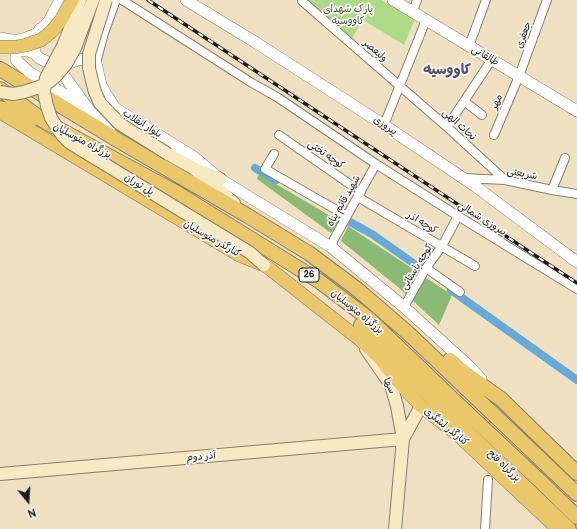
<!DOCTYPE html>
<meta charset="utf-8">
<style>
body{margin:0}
#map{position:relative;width:577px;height:529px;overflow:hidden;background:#efe0c1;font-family:Pangolin,sans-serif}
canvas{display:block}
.north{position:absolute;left:8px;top:481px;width:40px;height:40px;-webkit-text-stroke:3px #f6f6f2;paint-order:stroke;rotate:162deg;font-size:11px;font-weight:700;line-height:16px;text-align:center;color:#1c1c1c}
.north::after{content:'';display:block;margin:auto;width:14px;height:18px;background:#1c1c1c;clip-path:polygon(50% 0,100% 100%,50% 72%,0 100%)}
</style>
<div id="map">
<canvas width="577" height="529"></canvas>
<div class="north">N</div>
</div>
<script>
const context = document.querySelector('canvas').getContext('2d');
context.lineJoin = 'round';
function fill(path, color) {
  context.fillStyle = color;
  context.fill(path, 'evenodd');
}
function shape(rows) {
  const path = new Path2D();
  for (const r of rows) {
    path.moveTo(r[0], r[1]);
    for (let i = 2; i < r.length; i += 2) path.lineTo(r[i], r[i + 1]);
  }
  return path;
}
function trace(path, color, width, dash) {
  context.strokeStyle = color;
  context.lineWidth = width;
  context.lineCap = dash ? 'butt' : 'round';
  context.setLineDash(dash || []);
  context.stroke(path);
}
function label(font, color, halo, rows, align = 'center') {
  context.font = font + ' Pangolin,"Playpen Sans Arabic",sans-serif';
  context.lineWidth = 3.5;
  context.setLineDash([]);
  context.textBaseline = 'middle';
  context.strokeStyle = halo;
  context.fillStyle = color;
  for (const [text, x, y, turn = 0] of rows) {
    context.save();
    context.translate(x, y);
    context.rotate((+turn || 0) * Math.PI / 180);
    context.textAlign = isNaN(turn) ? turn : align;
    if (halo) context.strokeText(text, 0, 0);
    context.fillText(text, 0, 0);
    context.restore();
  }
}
fill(shape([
 [306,0,381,0,415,19,404,45,363,20,352,38]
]), '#adda86');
fill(shape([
 [259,174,339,221,331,233,257,179],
 [348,226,452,295,439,325,398,287,341,241]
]), '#8aba73');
trace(shape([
 [255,168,276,180],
 [350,222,370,233],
 [372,234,420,268],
 [451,290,577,380]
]), '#64aada', 8);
const minor = shape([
 [122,0,252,83,277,97,376,164,458,216,577,289],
 [302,1,447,127,505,180],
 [413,12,417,0],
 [469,46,486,0],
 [96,63,104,33,116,0],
 [464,101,482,115],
 [384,125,426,20],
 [447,127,492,59],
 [279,135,361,192],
 [494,135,519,76,547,0],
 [274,154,265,169,347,216],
 [463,178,505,180,552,190,577,194],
 [552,190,565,158],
 [358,197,475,266],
 [331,247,334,239,376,164],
 [426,268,460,292],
 [404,307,426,268,442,246,458,216],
 [485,529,488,480]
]);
const tertiary = shape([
 [60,0,49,21,38,33,34,48,35,54,39,58,58,67,80,59,96,63,101,85,106,94,115,108,194,157,220,179,331,247,404,307,469,366,481,379],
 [186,0,255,42,384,125,475,186,577,262],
 [393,0,577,111],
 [0,38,11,40,18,40,26,38,38,33,40,29],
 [31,52,27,50,20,51,16,54,16,60,29,72,89,110],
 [58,67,89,110,110,132]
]);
const secondary = shape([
 [168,154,193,168,220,179],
 [193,168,234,203],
 [366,349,391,385,397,406,403,439,395,529],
 [403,439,421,406],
 [0,474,403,439]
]);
const primary = shape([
 [0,112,239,255,264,265,270,269,359,339,380,358,396,379,421,406,458,435,558,529]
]);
const trunk = shape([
 [0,69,119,141,248,216,310,254,357,289,408,333,577,494],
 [0,89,44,121,177,193,319,281,368,318,460,406,540,481,577,517],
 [0,108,34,118],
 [361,325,438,404,569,529],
 [450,360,462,371,501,399,577,473]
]);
trace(minor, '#867e6e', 10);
trace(tertiary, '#867e6e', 12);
trace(secondary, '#867e6e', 14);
trace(primary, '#867e6e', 14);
trace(trunk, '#867e6e', 16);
trace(minor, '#fff', 8);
trace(tertiary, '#fff', 11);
trace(secondary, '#f7e9c3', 12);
trace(primary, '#eac769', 13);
trace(trunk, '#eac769', 14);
const rail = shape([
 [148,0,577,283]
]);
trace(rail, '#1c1c1c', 3.5);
trace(rail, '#f6f6f2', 2, [6]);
const secondaryBridge = shape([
 [80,0,71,26,63,46,46,78,44,92,47,106,51,118,62,135,70,143,249,252,264,265],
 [106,0,89,54,89,68,93,85,95,92,100,103,120,124,168,154],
 [0,92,13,94,24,92,39,87,49,82,56,76,66,64,75,48,93,0]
]);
const primaryBridge = shape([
 [0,47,16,47,26,45,41,40,51,32,61,20,72,0]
]);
trace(secondaryBridge, '#867e6e', 14, []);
trace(primaryBridge, '#867e6e', 14, []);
trace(secondaryBridge, '#f7e9c3', 12);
trace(primaryBridge, '#eac769', 13);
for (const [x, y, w] of [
 [309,275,20]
]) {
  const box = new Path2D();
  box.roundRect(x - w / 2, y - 7, w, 14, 3);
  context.fillStyle = '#f6f6f2';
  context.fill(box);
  trace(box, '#1c1c1c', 1);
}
label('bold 9px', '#1c1c1c', null, [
 ["26",309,275]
]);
label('10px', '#48553c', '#f6f6f2', [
 ["پارک شهدای",348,9],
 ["کاووسیه",348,21]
]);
label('10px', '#1c1c1c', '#f6f6f2', [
 ["جعفری",524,35,-70],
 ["ولیعصر",375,51,41],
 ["طالقانی",485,56,31],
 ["مهر",497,102,-67],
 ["بلوار انقلاب",142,124,32],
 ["نجات الهی",459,125,42],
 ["پیروزی",385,126,33],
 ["بزرگراه متوسلیان",82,141,28],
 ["کوچه تختی",326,155,35],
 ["شریعتی",522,174,11],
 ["پل توران",139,185,31],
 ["شهید قائم پناه",344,201,-60],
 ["پیروزی شمالی",482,219,32],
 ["کوچه اذر",422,223,31],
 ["کنارگذر متوسلیان",212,239,30],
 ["کوچه باستانی",417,267,-58],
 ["بزرگراه متوسلیان",357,312,39],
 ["سها",389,386,64],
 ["کنارگذر لشگری",446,427,39],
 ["آذر دوم",201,457,-5],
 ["بزرگراه فتح",504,466,44]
]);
label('bold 14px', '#574e66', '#f6f6f2', [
 ["کاووسیه",447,70]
]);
</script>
